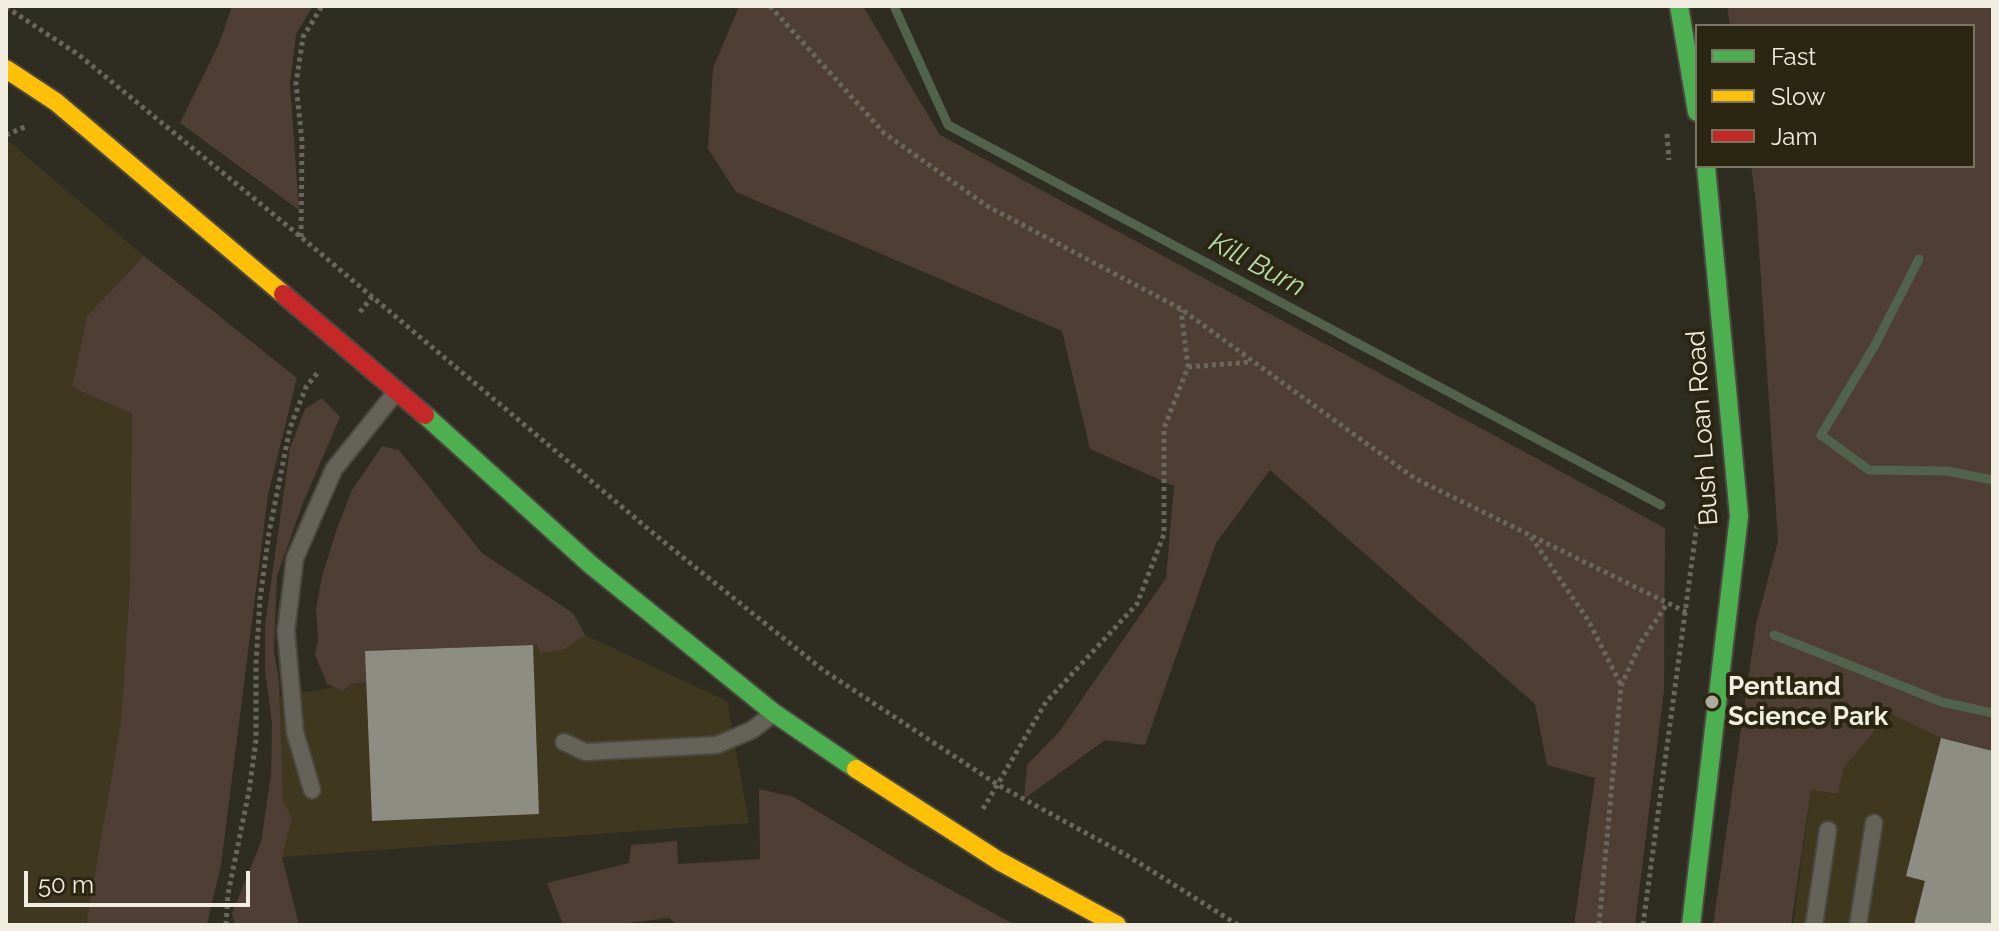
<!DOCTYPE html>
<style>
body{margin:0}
#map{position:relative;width:1999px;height:931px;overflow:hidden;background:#2f2c22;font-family:Raleway,sans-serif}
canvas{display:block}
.frame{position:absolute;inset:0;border:8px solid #f1eee1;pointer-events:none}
.legend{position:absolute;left:1695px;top:24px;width:280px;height:144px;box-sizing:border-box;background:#2b2612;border:2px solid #7a7665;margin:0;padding:10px 14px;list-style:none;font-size:24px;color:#f1eee1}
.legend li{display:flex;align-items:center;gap:16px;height:40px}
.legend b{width:40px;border:2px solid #7a7665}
.scale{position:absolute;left:24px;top:871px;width:226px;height:36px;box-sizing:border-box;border:4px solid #f1eee1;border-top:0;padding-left:10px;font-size:24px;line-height:28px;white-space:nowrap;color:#f1eee1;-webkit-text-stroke:6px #2b2612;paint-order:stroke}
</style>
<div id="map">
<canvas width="1999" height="931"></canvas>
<div class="frame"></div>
<ul class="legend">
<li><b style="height:10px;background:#4caf50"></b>Fast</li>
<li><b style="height:10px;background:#ffc107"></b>Slow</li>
<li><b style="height:10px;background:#c62828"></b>Jam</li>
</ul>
<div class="scale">50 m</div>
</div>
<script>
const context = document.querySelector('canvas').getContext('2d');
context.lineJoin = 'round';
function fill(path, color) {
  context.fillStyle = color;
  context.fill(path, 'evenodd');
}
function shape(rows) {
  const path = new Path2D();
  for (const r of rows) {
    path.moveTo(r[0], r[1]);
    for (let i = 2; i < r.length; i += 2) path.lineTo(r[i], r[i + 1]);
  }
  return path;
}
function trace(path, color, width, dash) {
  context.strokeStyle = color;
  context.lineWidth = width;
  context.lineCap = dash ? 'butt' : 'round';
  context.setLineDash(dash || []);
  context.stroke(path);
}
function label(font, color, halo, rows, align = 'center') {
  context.font = font + ' Raleway,sans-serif';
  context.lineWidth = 8;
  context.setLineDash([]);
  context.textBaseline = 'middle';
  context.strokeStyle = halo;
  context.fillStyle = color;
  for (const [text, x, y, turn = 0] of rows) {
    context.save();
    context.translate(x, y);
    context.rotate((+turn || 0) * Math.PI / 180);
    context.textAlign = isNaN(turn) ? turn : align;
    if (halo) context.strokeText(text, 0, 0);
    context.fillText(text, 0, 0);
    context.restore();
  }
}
fill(shape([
 [6,139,144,256,87,316,72,387,132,414,130,582,121,721,86,925,6,925],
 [585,635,727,701,749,823,282,857,280,696,367,682,365,651,537,645,541,653],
 [1889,712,1941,738,1993,751,1993,925,1793,925,1811,790,1838,793,1844,768]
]), '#3f381f');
fill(shape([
 [232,6,313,6,296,34,290,84,299,210,180,123,218,46],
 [739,6,863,6,940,135,1665,528,1664,690,1635,925,1574,925,1595,778,1547,765,1535,704,1270,470,1216,543,1145,745,1105,740,1024,799,1027,765,1059,732,1166,578,1174,486,1090,449,1062,331,736,192,708,149,713,68],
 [1727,6,1993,6,1993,751,1941,738,1889,713,1844,768,1838,794,1811,790,1791,925,1713,925,1756,624,1778,541,1756,203,1751,166,1973,166,1973,26,1730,26],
 [144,256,297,378,268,495,221,865,207,925,86,925,121,721,130,582,132,414,72,387,87,316],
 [322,398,340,417,303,503,277,576,274,652,279,681,283,801,292,817,282,857,299,925,235,925,232,913,261,842,271,775,272,723,265,670,265,625,290,448,305,409],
 [382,446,399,450,482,553,573,613,585,635,564,649,540,653,537,645,366,651,368,682,351,684,343,691,327,684,315,655,318,639,316,609,322,576,337,528,352,490],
 [759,789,794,797,913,869,1015,925,678,925,669,918,619,924,563,925,547,883,629,863,631,845,677,841,678,864,760,859]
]), '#4e3e33');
trace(shape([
 [894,6,948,125,1661,505],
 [1919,259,1875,345,1821,435,1869,470,1947,471,1993,480],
 [1774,635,1942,702,1993,713]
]), '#52634c', 9);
fill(shape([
 [533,645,539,814,372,821,365,651],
 [1941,738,1993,751,1993,925,1914,925,1925,881,1906,876]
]), '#8d8d83');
const lane = shape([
 [564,742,585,752,717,745,752,730,773,714],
 [312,790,295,732,286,631,295,558,334,469,396,392],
 [1814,925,1828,830],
 [1858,925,1874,823]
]);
const fast = shape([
 [1679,6,1697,112],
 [425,415,591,565,774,713,856,769],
 [1691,925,1739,516,1706,166]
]);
const slow = shape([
 [6,69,56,102,283,294],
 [856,769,999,861,1117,925]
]);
const jam = shape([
 [283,294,425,415]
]);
trace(lane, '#4b483f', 20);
trace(fast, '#4b483f', 22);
trace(slow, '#4b483f', 22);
trace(jam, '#4b483f', 22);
trace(shape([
 [770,6,884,133,987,206,1181,309,1414,478,1686,612],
 [6,7,79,55,301,237,659,538,823,670,998,785,1128,856,1238,925],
 [1667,134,1669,160],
 [6,135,27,126],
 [301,237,302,141,296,84,303,37,322,6],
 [360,312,372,297],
 [1188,367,1251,362],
 [1531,537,1588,620,1621,685],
 [983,809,1046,702,1137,604,1164,534,1164,428,1188,367,1181,310],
 [226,925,228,894,249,791,256,740,256,664,260,599,269,533,290,428,306,387,319,371],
 [1599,925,1621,686,1641,642,1667,604],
 [1643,925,1699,509]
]), '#69675f', 5, [4, 4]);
trace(lane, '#656259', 16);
trace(fast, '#4caf50', 18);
trace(slow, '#ffc107', 18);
trace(jam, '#c62828', 18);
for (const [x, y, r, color] of [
 [1712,702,8,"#adaa9e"]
]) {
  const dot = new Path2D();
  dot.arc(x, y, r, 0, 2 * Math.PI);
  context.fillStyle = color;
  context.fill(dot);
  trace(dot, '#2b2612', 3);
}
label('26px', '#f1eee1', '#2b2612', [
 ["Bush Loan Road",1703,428,-94]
]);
label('bold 26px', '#f1eee1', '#2b2612', [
 ["Pentland",1728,687],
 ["Science Park",1728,717]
], 'left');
label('italic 28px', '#b4d9ab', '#2b2612', [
 ["Kill Burn",1257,265,28]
]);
</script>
